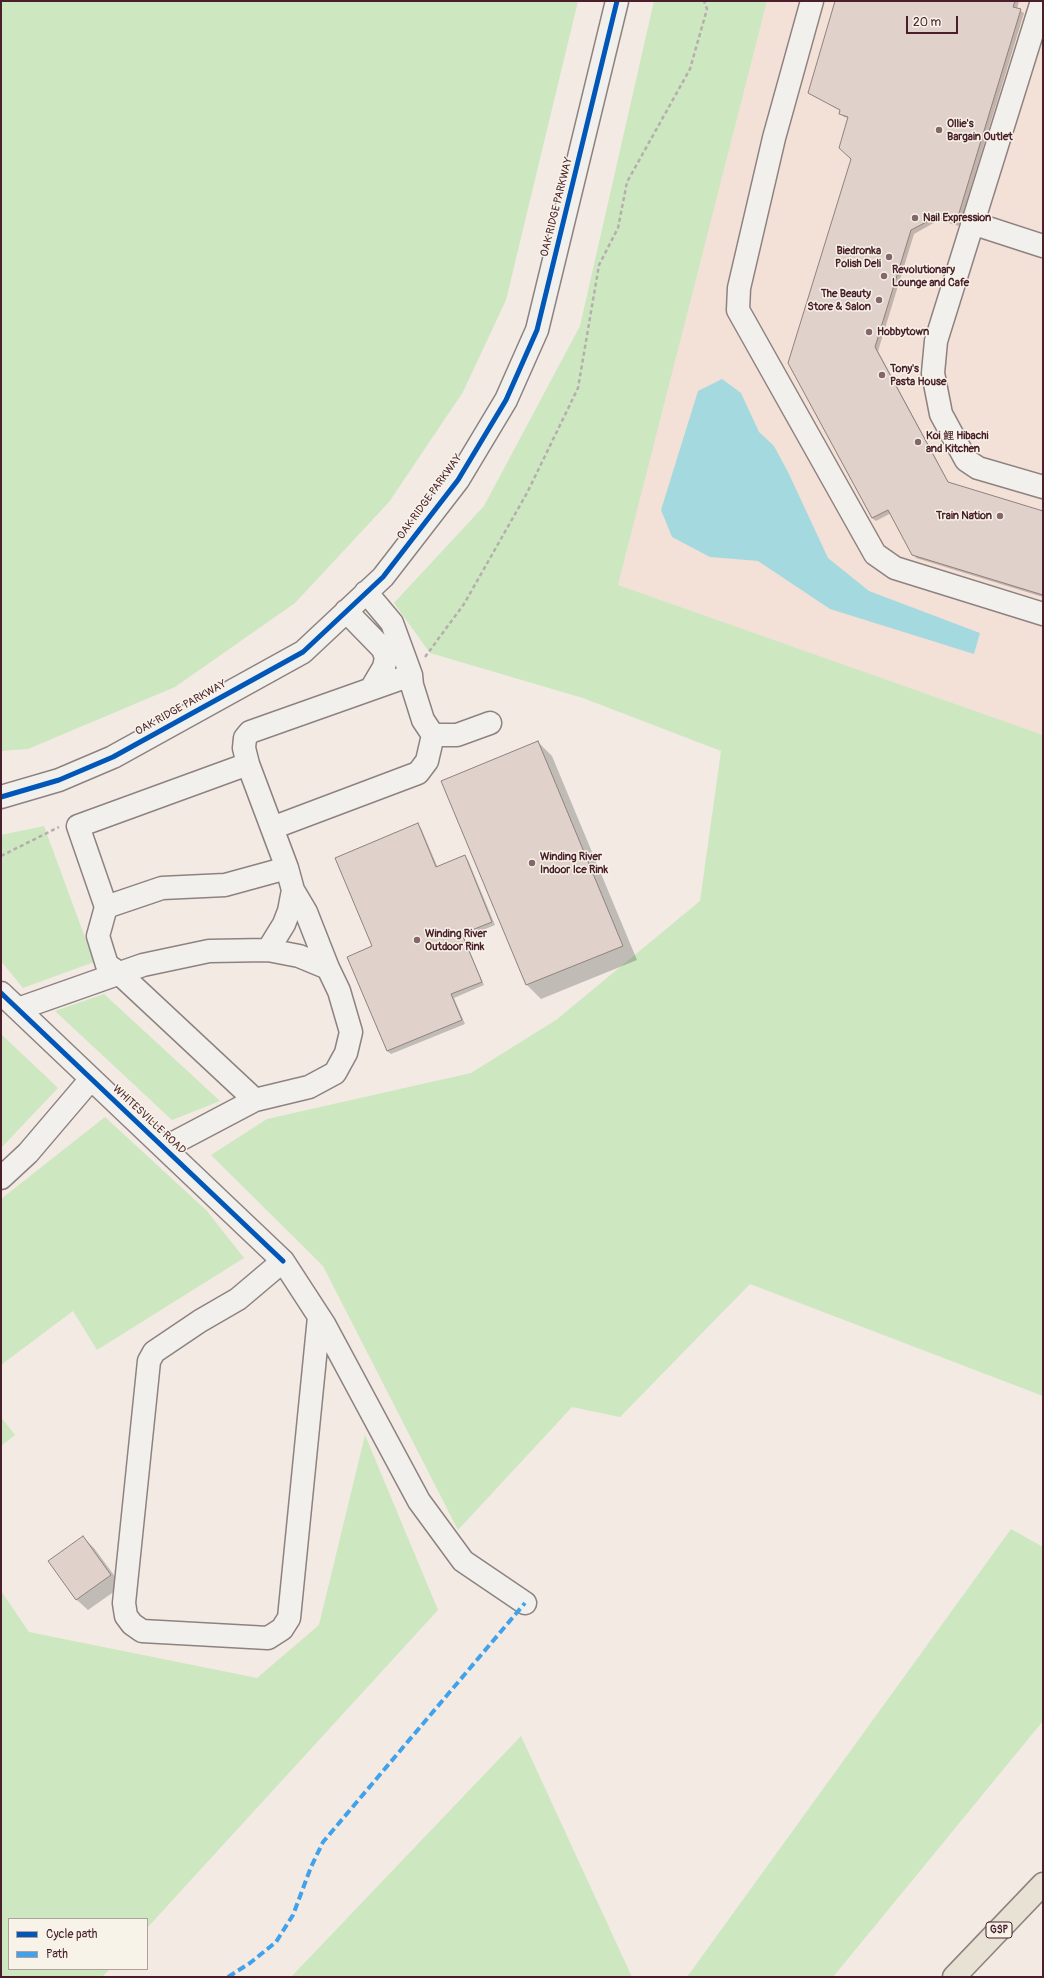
<!DOCTYPE html>
<meta charset="utf-8">
<style>
body{margin:0}
#map{position:relative;width:1044px;height:1978px;overflow:hidden;background:#f2eae3;font-family:Pangolin,sans-serif}
canvas{display:block}
.frame{position:absolute;inset:0;border:2px solid #4a1f2b;pointer-events:none}
.legend{position:absolute;left:8px;top:1918px;width:140px;height:52px;box-sizing:border-box;background:#f7f3e8;border:1px solid #b29e9c;margin:0;padding:5px 7px;list-style:none;font-size:12px;color:#4a1f2b}
.legend li{display:flex;align-items:center;gap:8px;height:20px}
.legend b{width:20px;border:1px solid #b29e9c}
.scale{position:absolute;left:906px;top:16px;width:52px;height:18px;box-sizing:border-box;border:2px solid #4a1f2b;border-top:0;padding-left:5px;font-size:12px;line-height:14px;white-space:nowrap;color:#4a1f2b;-webkit-text-stroke:3px #f7f3e8;paint-order:stroke}
</style>
<div id="map">
<canvas width="1044" height="1978"></canvas>
<div class="frame"></div>
<ul class="legend">
<li><b style="height:5px;background:#0057b8"></b>Cycle path</li>
<li><b style="height:5px;background:#40a2eb"></b>Path</li>
</ul>
<div class="scale">20 m</div>
</div>
<script>
const context = document.querySelector('canvas').getContext('2d');
context.lineJoin = 'round';
function fill(path, color) {
  context.fillStyle = color;
  context.fill(path, 'evenodd');
}
function shape(rows) {
  const path = new Path2D();
  for (const r of rows) {
    path.moveTo(r[0], r[1]);
    for (let i = 2; i < r.length; i += 2) path.lineTo(r[i], r[i + 1]);
  }
  return path;
}
function trace(path, color, width, dash) {
  context.strokeStyle = color;
  context.lineWidth = width;
  context.lineCap = dash ? 'butt' : 'round';
  context.setLineDash(dash || []);
  context.stroke(path);
}
function label(font, color, halo, rows, align = 'center') {
  context.font = font + ' Pangolin,"LXGW WenKai TC",sans-serif';
  context.lineWidth = 3;
  context.setLineDash([]);
  context.textBaseline = 'middle';
  context.strokeStyle = halo;
  context.fillStyle = color;
  for (const [text, x, y, turn = 0] of rows) {
    context.save();
    context.translate(x, y);
    context.rotate((+turn || 0) * Math.PI / 180);
    context.textAlign = isNaN(turn) ? turn : align;
    if (halo) context.strokeText(text, 0, 0);
    context.fillText(text, 0, 0);
    context.restore();
  }
}
fill(shape([
 [767,1,1043,1,1043,735,618,585]
]), '#f3e0d6');
fill(shape([
 [1,1,578,1,506,300,463,392,389,502,295,603,175,687,28,749,1,751],
 [654,1,767,1,618,585,1043,735,1043,1396,750,1284,620,1417,572,1407,458,1530,323,1266,211,1155,267,1119,471,1073,556,1020,700,901,721,751,583,698,430,653,394,603,484,506,580,326],
 [44,826,94,962,23,988,1,961,1,835],
 [104,994,220,1101,172,1120,55,1011],
 [1,1034,58,1088,1,1148],
 [105,1117,207,1211,244,1258,97,1350,73,1311,1,1365,1,1199],
 [1,1417,15,1435,1,1446],
 [365,1435,438,1610,147,1928,147,1919,9,1919,9,1969,110,1969,102,1977,1,1977,1,1591,29,1632,257,1678,319,1625],
 [1011,1529,1043,1547,1043,1721,833,1977,687,1977],
 [521,1736,632,1977,291,1977]
]), '#cde7c1');
fill(shape([
 [722,379,741,393,759,432,774,446,788,472,828,558,869,591,980,633,974,654,830,609,758,561,710,557,672,537,661,510,698,391]
]), '#a4dadf');
fill(shape([
 [836,1,1019,1,1017,9,1024,13,959,226,939,220,914,234,878,351,949,483,1043,512,1043,597,916,558,891,513,876,521,872,518,849,118,844,117,840,113,841,111,809,92],
 [538,742,552,756,637,960,541,999,527,985,442,781],
 [418,825,421,828,438,868,464,857,468,860,495,925,464,938,484,985,454,998,465,1024,391,1054,387,1051,373,947],
 [83,1537,94,1548,122,1586,88,1610,77,1600,50,1561]
]), '#0003');
const building = shape([
 [835,1,1015,1,1013,7,1021,9,956,223,936,217,911,230,875,347,948,482,1043,511,1043,595,912,555,888,510,872,518,788,363,851,159,839,148,848,117,839,114,840,110,808,93,835,1],
 [538,741,623,946,526,985,441,781,538,741],
 [418,823,436,867,465,855,492,922,462,934,482,982,451,994,462,1020,387,1051,347,957,372,946,335,858,418,823],
 [83,1536,111,1575,76,1600,48,1561,83,1536]
]);
fill(building, '#e0d1cb');
trace(building, '#8e8281', 1);
const minor = shape([
 [812,1,774,138,739,288,738,310,875,554,895,568,1043,614],
 [1042,1,936,341,933,373,941,414,966,460,978,468,1043,487],
 [972,223,1043,246],
 [346,611,383,649,386,658,384,667,371,689],
 [433,735,457,735,490,723],
 [248,764,78,826,106,907,98,936,107,965,119,973,255,1100],
 [1,797,59,780,113,757,303,652,383,577,458,480,506,400,537,330,617,1],
 [272,828,418,773,427,761,433,735,423,720,412,685,411,675,392,623,366,592],
 [106,907,162,888,225,885,287,868],
 [268,950,284,924,289,911,293,890],
 [1,993,283,1261,324,1324,419,1501,463,1561,525,1603],
 [18,1009,143,965,209,951,268,950,299,956,328,968],
 [164,1148,255,1100,309,1087,335,1073,346,1053,351,1032,339,991,328,968,306,912,293,890,287,868,248,764,244,748,245,738,250,732,411,675],
 [1,1178,28,1153,91,1079],
 [283,1261,238,1299,200,1321,154,1352,149,1361,124,1603,126,1616,132,1624,142,1631,268,1638,282,1629,289,1618,319,1317]
]);
const highway = shape([
 [954,1977,1043,1884]
]);
trace(minor, '#8e8281', 25);
trace(highway, '#8e8281', 25);
trace(shape([
 [425,657,464,604,527,493,578,388,599,265,618,228,627,182,690,69,707,9,704,1],
 [1,856,59,827]
]), '#b6aead', 2.5, [4, 3]);
trace(minor, '#f2f0ec', 22);
trace(highway, '#e7e2d4', 22);
trace(shape([
 [228,1977,250,1963,276,1942,293,1915,311,1867,323,1842,525,1603]
]), '#40a2eb', 4, [8, 4]);
trace(shape([
 [1,797,59,780,113,757,303,652,383,577,458,480,506,400,537,330,617,1],
 [1,993,283,1261]
]), '#0057b8', 5);
for (const [x, y, r, color] of [
 [939,130,4,"#85666b"],
 [915,218,4,"#85666b"],
 [889,257,4,"#85666b"],
 [884,276,4,"#85666b"],
 [879,300,4,"#85666b"],
 [869,332,4,"#85666b"],
 [882,375,4,"#85666b"],
 [918,442,4,"#85666b"],
 [1000,516,4,"#85666b"],
 [532,863,4,"#85666b"],
 [417,940,4,"#85666b"]
]) {
  const dot = new Path2D();
  dot.arc(x, y, r, 0, 2 * Math.PI);
  context.fillStyle = color;
  context.fill(dot);
  trace(dot, '#f7f3e8', 1.5);
}
for (const [x, y, w] of [
 [999,1930,26]
]) {
  const box = new Path2D();
  box.roundRect(x - w / 2, y - 8, w, 16, 3);
  context.fillStyle = '#f7f3e8';
  context.fill(box);
  trace(box, '#4a1f2b', 1);
}
label('bold 10px', '#4a1f2b', null, [
 ["GSP",999,1930]
]);
label('bold 11px', '#4a1f2b', '#f7f3e8', [
 ["Ollie's",947,124],
 ["Bargain Outlet",947,137],
 ["Nail Expression",923,218],
 ["Biedronka",881,251,"right"],
 ["Polish Deli",881,264,"right"],
 ["Revolutionary",892,270],
 ["Lounge and Cafe",892,283],
 ["The Beauty",871,294,"right"],
 ["Store & Salon",871,307,"right"],
 ["Hobbytown",877,332],
 ["Tony's",890,369],
 ["Pasta House",890,382],
 ["Koi 鯉 Hibachi",926,436],
 ["and Kitchen",926,449],
 ["Train Nation",992,516,"right"],
 ["Winding River",540,857],
 ["Indoor Ice Rink",540,870],
 ["Winding River",425,934],
 ["Outdoor Rink",425,947]
], 'left');
label('11px', '#4a1f2b', '#f7f3e8', [
 ["OAK RIDGE PARKWAY",557,207,-76],
 ["OAK RIDGE PARKWAY",430,497,-54],
 ["OAK RIDGE PARKWAY",181,708,-29],
 ["WHITESVILLE ROAD",149,1120,43]
]);
</script>
